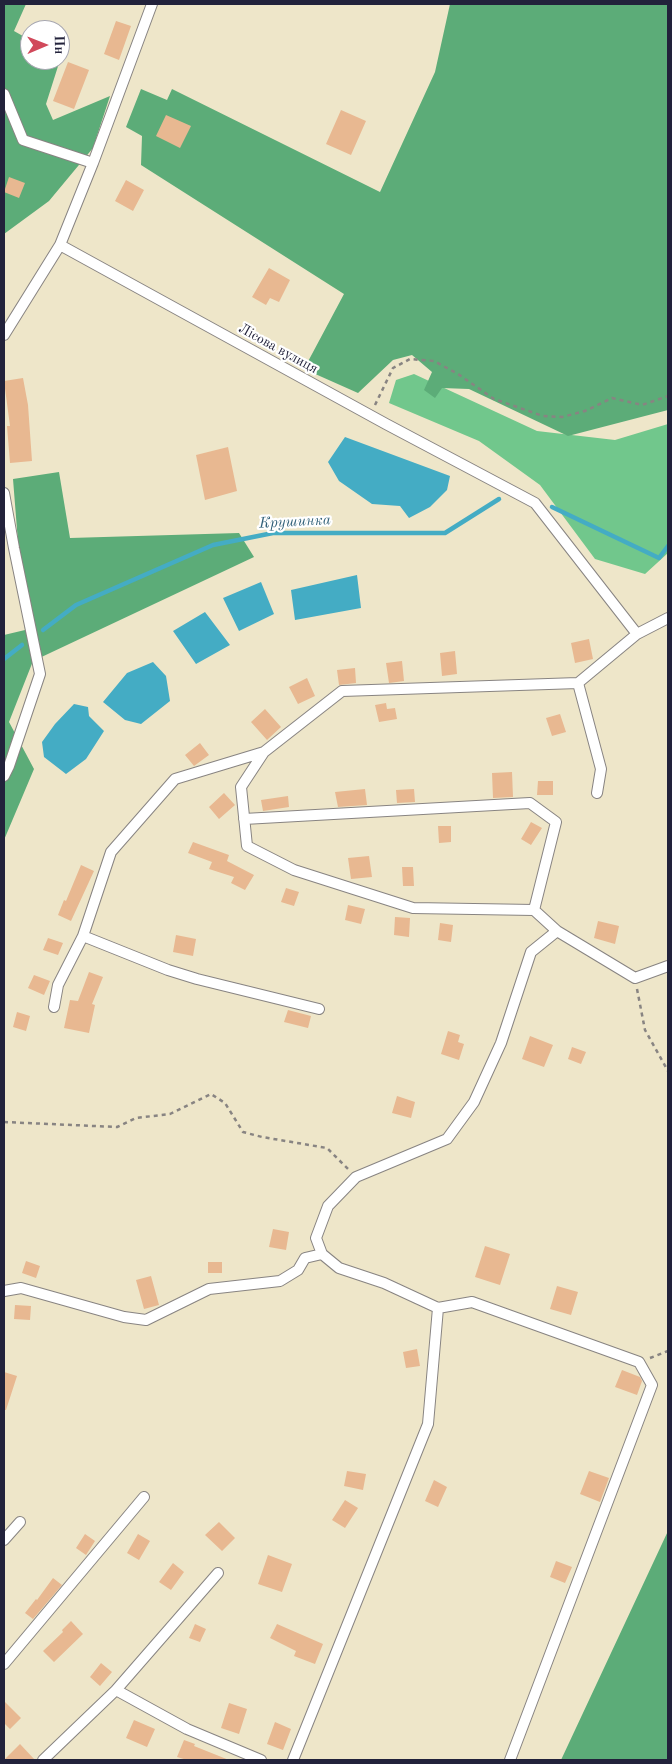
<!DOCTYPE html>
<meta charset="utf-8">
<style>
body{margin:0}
#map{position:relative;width:672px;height:1764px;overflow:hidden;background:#eee6c9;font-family:"Old Standard TT",serif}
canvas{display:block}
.frame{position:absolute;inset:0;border:5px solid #22223b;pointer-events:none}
.north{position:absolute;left:20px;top:20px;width:50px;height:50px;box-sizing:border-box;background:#fff;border:1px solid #a7a7b1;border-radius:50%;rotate:89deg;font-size:14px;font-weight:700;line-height:20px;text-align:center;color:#22223b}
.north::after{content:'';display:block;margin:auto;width:18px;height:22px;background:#d1495b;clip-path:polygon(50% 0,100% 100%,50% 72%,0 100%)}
</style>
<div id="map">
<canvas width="672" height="1764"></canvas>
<div class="frame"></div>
<div class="north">Пн</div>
</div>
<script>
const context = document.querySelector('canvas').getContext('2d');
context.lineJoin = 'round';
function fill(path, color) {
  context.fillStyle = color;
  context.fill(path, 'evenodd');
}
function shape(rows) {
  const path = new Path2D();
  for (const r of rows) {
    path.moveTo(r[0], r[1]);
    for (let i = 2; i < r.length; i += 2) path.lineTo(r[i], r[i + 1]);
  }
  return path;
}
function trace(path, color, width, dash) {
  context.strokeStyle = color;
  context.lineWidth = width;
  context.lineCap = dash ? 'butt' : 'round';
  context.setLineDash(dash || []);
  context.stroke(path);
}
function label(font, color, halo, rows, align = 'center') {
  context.font = font + ' "Old Standard TT",serif';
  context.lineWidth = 4.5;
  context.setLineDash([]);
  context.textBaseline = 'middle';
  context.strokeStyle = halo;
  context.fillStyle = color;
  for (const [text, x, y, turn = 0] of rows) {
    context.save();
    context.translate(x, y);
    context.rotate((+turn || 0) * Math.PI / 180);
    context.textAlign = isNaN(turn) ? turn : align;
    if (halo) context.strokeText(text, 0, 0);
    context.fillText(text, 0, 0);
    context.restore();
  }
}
fill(shape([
 [414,374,537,431,615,440,668,424,668,553,645,574,595,559,540,485,479,441,389,403,396,380]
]), '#71c78c');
fill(shape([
 [4,4,26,4,14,31,30,40,30,60,60,60,46,104,53,120,110,96,93,148,49,201,4,234],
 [450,4,668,4,668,410,568,436,469,389,442,388,435,398,424,390,432,372,412,355,393,360,358,393,304,369,344,294,141,165,142,136,126,127,141,89,167,100,172,89,380,192,435,72],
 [59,472,70,538,239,533,254,557,33,661,9,722,34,769,4,840,4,635,25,630,13,479],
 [668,1531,668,1760,561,1760]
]), '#5cac78');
fill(shape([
 [345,437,450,476,447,490,430,507,409,518,400,506,372,504,339,481,328,462],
 [357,575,361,608,295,620,291,590],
 [261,582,274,614,239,631,223,598],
 [205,612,230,645,196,664,173,631],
 [153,662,166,676,170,701,141,724,125,720,103,702,127,673],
 [74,704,88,707,89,716,104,731,86,759,66,774,44,757,42,742,55,724]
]), '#44acc4');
trace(shape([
 [552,507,659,558,668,546],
 [43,630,76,605,213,545,273,533,445,533,499,499],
 [4,659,22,645]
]), '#44acc4', 4.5);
fill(shape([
 [116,21,131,26,119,60,104,54],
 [68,62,89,70,74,109,53,101],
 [341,110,366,121,351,155,326,144],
 [166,115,191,126,180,148,156,136],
 [9,177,25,183,19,198,4,192],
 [126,180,144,190,133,211,115,201],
 [269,268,290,280,279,302,270,298,266,305,252,297],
 [23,378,28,405,32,461,10,463,7,426,10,426,4,381],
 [228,447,237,491,205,500,196,455],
 [589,639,593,659,575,663,571,643],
 [455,651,457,674,442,676,440,653],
 [402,661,404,681,389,683,386,663],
 [355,668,356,683,339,685,337,670],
 [307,678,315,696,298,704,289,687],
 [386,703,387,709,395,708,397,719,379,722,375,705],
 [265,709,281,727,267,740,251,722],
 [560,714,566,732,552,736,546,718],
 [200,743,209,755,194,766,185,755],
 [512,772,513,797,493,798,492,773],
 [538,781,553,781,553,795,537,795],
 [365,789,367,805,338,807,335,792],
 [414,789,415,802,397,803,396,790],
 [224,793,235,805,219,819,209,807],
 [288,796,289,807,263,811,261,800],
 [531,822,542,828,531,845,521,839],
 [438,826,451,826,451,842,439,843],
 [193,842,229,855,227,861,254,875,245,890,231,883,234,877,209,869,212,862,188,853],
 [369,856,372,877,351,879,348,858],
 [81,865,94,871,71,921,58,915,64,900,66,901],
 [402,867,413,867,414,886,403,886],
 [286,888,299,892,294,906,281,902],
 [348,905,365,909,361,924,345,920],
 [395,917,410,918,409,937,394,935],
 [598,921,619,926,615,944,594,938],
 [440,923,453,925,451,942,438,940],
 [176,935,196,939,193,956,173,952],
 [48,938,63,943,58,955,43,950],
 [89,972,103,977,92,1004,95,1005,89,1033,64,1028,70,1000,78,1001],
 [34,975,50,981,44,995,28,988],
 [288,1010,311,1016,308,1028,284,1022],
 [17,1012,30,1016,26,1031,13,1027],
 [448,1031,460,1035,458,1042,464,1044,459,1060,441,1054],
 [530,1036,553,1045,544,1067,522,1059],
 [572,1047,586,1052,581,1064,568,1059],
 [397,1096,415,1102,411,1118,392,1113],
 [273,1229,289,1232,286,1250,269,1247],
 [485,1246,510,1254,500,1285,475,1277],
 [26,1261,40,1266,36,1278,22,1273],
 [208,1262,222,1262,222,1273,208,1273],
 [151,1276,159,1305,144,1309,136,1280],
 [557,1286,578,1292,571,1315,550,1309],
 [15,1305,31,1306,30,1320,14,1319],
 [417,1349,420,1366,406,1368,403,1352],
 [622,1370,640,1377,642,1381,637,1395,615,1387],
 [4,1372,17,1376,6,1410,4,1410],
 [347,1471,366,1474,363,1490,344,1486],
 [589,1471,609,1478,600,1502,580,1494],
 [434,1480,447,1487,438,1507,425,1501],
 [345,1500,358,1508,345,1528,332,1520],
 [219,1522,235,1538,222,1551,205,1535],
 [85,1534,95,1541,86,1555,76,1548],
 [138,1534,150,1541,139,1560,127,1553],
 [268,1555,292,1564,282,1592,258,1584],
 [556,1561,572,1567,565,1583,550,1577],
 [173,1563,184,1572,171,1590,159,1582],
 [53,1578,62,1585,33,1619,25,1613,36,1599,37,1600],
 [71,1621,83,1634,54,1662,43,1651,63,1632,62,1630],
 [195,1624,206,1629,200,1642,189,1638],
 [277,1624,323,1644,315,1664,294,1656,296,1651,270,1638],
 [101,1663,112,1672,100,1686,90,1677],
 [4,1701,21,1718,10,1729,4,1723],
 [229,1703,247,1709,239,1734,221,1728],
 [134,1720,155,1729,147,1747,126,1738],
 [275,1722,291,1729,283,1750,267,1744],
 [184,1740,195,1744,194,1746,229,1760,187,1760,177,1757],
 [20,1744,35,1760,4,1760]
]), '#e8b891');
const street = shape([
 [152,4,93,163,60,245,386,424,535,503,637,634,668,618],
 [4,94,23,140,93,163],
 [4,335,60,245],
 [4,493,14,548,40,674,9,766,4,776],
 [578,683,601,769,597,793],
 [264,752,241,787,247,846,294,870,413,908,534,910,557,931,635,978,668,966],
 [244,819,530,803,556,822,534,910],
 [83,936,168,970,197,979,319,1009],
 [54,1007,58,985,83,936,111,852,175,779,264,752,342,691,578,683,637,634],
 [4,1291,21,1288,124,1317,146,1320,209,1289,280,1281,298,1270,305,1258,322,1254],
 [4,1540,20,1522],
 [4,1664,144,1497],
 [116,1690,218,1573],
 [43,1760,116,1690,187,1729,261,1760],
 [293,1760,428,1424,438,1308],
 [510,1760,652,1385,639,1362,472,1302,438,1308,384,1283,339,1268,322,1254,316,1238,328,1206,356,1177,447,1139,474,1102,501,1043,531,952,557,931]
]);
trace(street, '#888482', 12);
trace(shape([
 [375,405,393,368,410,359,434,361,458,374,494,399,543,416,562,417,585,411,612,398,642,405,668,396],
 [637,989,645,1030,668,1071],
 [4,1122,117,1127,136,1118,170,1114,211,1094,225,1103,243,1132,262,1137,327,1148,348,1169],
 [650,1358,668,1351]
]), '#888482', 2.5, [4, 4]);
trace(street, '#fff', 10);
label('14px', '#22223b', '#fff', [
 ["Лісова вулиця",278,349,29]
]);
label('italic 15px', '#316079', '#fff', [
 ["Крушинка",295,522,-3]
]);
</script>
